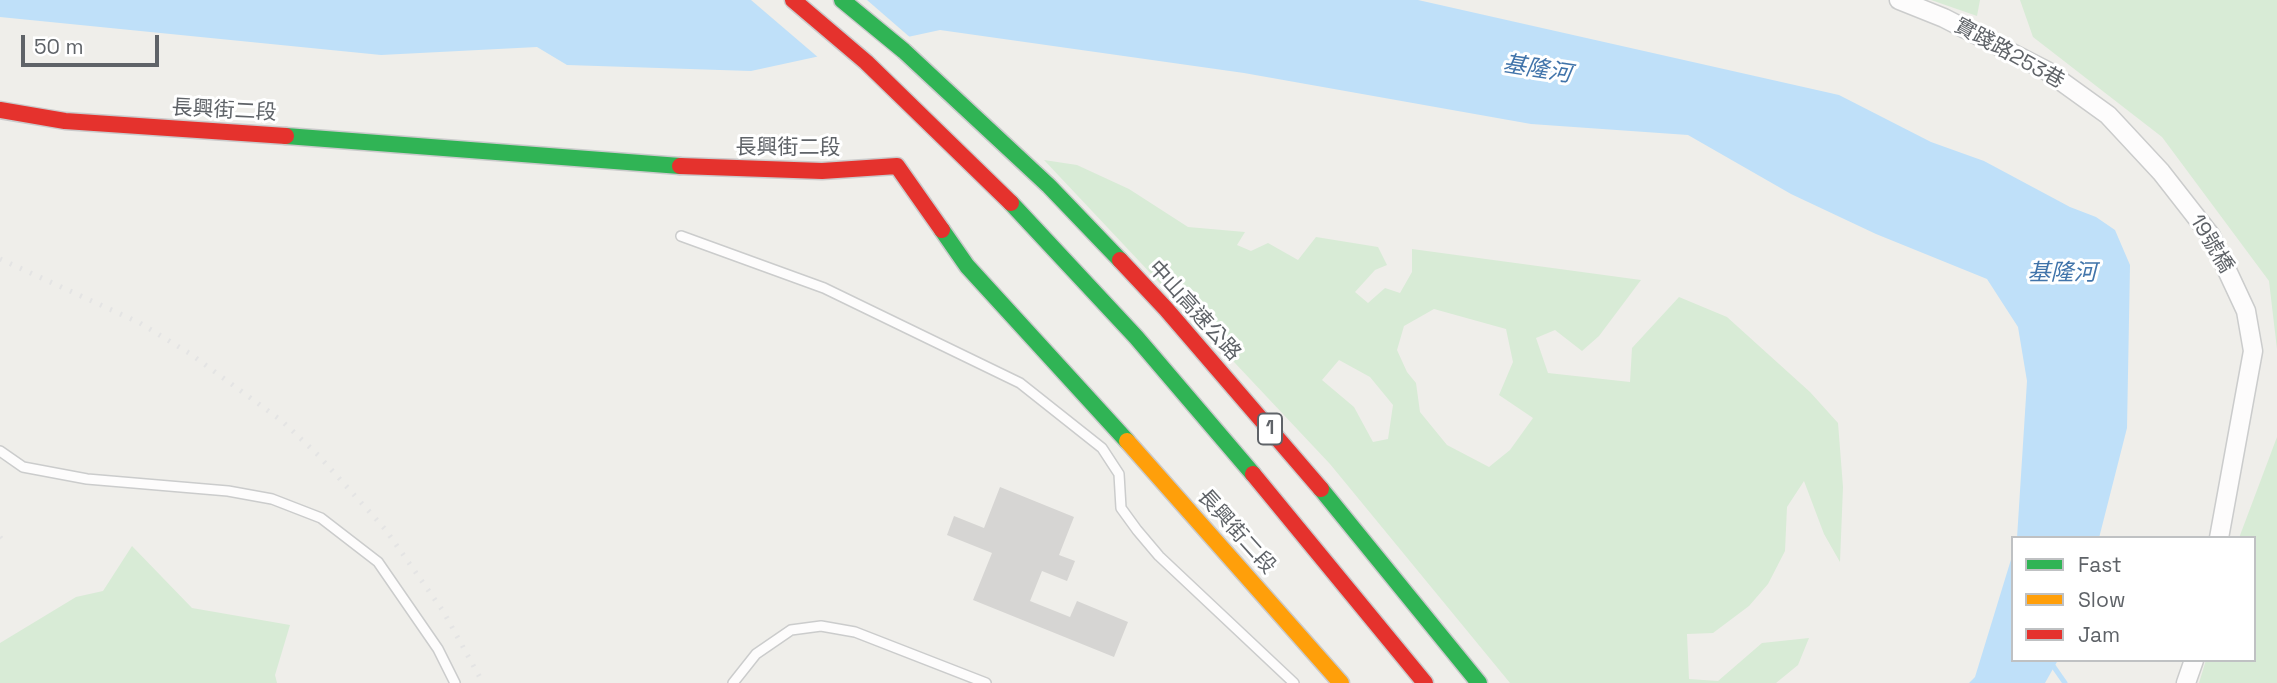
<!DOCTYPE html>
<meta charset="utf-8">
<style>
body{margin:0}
#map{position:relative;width:2277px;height:683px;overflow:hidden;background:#efeeea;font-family:"Space Grotesk",sans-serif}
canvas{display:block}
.legend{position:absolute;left:2011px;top:536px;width:245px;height:126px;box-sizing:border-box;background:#fff;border:2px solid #bfc1c3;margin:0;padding:9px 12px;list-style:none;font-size:21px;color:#5f6368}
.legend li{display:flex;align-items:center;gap:14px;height:35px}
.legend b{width:35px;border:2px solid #bfc1c3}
.scale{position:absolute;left:21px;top:35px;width:138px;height:32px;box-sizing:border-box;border:4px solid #5f6368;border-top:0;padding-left:9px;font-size:21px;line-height:24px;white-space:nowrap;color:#5f6368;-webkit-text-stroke:5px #fff;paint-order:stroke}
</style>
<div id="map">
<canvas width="2277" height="683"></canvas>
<ul class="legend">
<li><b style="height:9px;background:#30b455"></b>Fast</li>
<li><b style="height:9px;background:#ff9f0a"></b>Slow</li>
<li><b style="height:9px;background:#e5322d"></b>Jam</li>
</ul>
<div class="scale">50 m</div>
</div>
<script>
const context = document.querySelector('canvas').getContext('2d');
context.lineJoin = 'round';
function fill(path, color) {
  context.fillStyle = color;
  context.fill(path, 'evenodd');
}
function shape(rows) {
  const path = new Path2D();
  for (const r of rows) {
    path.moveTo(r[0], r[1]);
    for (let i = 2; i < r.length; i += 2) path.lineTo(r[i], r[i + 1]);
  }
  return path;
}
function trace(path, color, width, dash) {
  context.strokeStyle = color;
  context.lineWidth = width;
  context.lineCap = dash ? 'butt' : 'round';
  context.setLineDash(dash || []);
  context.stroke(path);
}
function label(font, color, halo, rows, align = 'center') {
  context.font = font + ' "Space Grotesk","Noto Sans TC",sans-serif';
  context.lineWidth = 6;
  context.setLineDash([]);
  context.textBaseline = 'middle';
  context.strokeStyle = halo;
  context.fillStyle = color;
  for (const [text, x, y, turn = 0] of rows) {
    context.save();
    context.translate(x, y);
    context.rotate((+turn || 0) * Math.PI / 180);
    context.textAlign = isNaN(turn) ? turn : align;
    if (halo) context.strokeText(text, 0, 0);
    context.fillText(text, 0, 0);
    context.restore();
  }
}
fill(shape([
 [1931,0,1980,0,1977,16],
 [2020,0,2277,0,2277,349,2269,281,2162,137,2033,37],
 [1044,160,1077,165,1129,189,1188,227,1245,232,1237,245,1251,251,1268,243,1298,260,1316,237,1378,247,1387,265,1375,270,1355,292,1368,303,1385,288,1400,293,1412,272,1412,249,1641,280,1599,336,1582,351,1555,330,1536,338,1548,373,1630,382,1632,348,1679,297,1727,317,1810,392,1838,423,1843,487,1840,562,1824,534,1804,481,1787,507,1785,551,1768,584,1749,606,1713,633,1687,634,1689,679,1718,681,1762,643,1809,638,1798,665,1776,683,1510,683,1330,464],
 [1434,309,1506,329,1513,362,1499,395,1533,418,1510,450,1489,467,1447,445,1420,412,1416,383,1407,372,1397,350,1404,326],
 [1339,360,1370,377,1393,405,1388,439,1373,442,1354,407,1322,380],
 [2277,437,2277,683,2199,683,2206,660,2254,660,2254,538,2239,538],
 [132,546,192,608,290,625,275,675,277,683,0,683,0,643,76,597,103,591]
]), '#d8ebd6');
fill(shape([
 [0,0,1418,0,1839,95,1931,142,1984,161,2070,207,2096,217,2115,230,2130,265,2127,428,2099,538,2017,538,2027,381,2018,327,1987,279,1876,234,1791,194,1688,135,1531,124,1244,73,940,30,751,71,567,65,537,47,381,55,0,17],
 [2013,553,2013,660,2058,660,2045,683,1969,683,1975,677]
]), '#bfe0f9');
fill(shape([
 [751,0,867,0,912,39,820,59]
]), '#efeeea');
trace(shape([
 [2049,660,2065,683]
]), '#bfe0f9', 5);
fill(shape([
 [1000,487,1074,517,1059,555,1075,561,1067,581,1042,571,1030,601,1070,617,1077,601,1128,622,1114,657,973,600,992,553,947,535,954,516,984,528]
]), '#d6d5d3');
const lane = shape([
 [681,236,824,288,1020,383,1102,448,1119,474,1121,508,1137,530,1159,556,1294,683],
 [0,451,23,467,87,479,228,491,272,499,321,518,378,562,438,649,455,683],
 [733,683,756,654,791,630,821,626,855,632,986,683]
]);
const street = shape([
 [1899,0,1944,18,2047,71,2108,115,2161,172,2211,236,2246,311,2253,351,2219,538],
 [2186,683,2194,660]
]);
const fast = shape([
 [842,0,904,51,1049,186,1120,260],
 [286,136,680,166],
 [1011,203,1136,337,1253,474],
 [942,230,967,266,1127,441],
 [1321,489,1479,683]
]);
const slow = shape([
 [1127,441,1341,683]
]);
const jam = shape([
 [793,0,866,62,1011,203],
 [0,110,65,121,286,136],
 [680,166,822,171,897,166,942,230],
 [1120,260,1166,309,1321,489],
 [1253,474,1425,683]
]);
trace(lane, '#cbcccc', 12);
trace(street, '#cbcccc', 21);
trace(fast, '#cacacb', 19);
trace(slow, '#cacacb', 19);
trace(jam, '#cacacb', 19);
trace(lane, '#fdfcfc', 9);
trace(street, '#fdfcfc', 18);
trace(fast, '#30b455', 16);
trace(slow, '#ff9f0a', 16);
trace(jam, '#e5322d', 16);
trace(shape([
 [0,259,140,323,189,353,282,421,318,455,385,529,443,611,483,683],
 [0,537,3,541]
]), '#e4e4e4', 5, [2, 9]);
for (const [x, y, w] of [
 [1270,429,24]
]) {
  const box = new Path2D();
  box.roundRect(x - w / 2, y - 15.5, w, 31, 5);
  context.fillStyle = '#fff';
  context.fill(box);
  trace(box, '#5f6368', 2);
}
label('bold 19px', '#5f6368', null, [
 ["1",1270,429]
]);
label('21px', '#5f6368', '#fff', [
 ["實踐路253巷",2009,54,29],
 ["長興街二段",224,111,3],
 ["長興街二段",788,148],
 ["19號橋",2211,244,59],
 ["中山高速公路",1194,311,48],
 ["長興街二段",1236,532,48]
]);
label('italic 23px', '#4174aa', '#fff', [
 ["基隆河",1537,70,9],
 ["基隆河",2062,274]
]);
</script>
